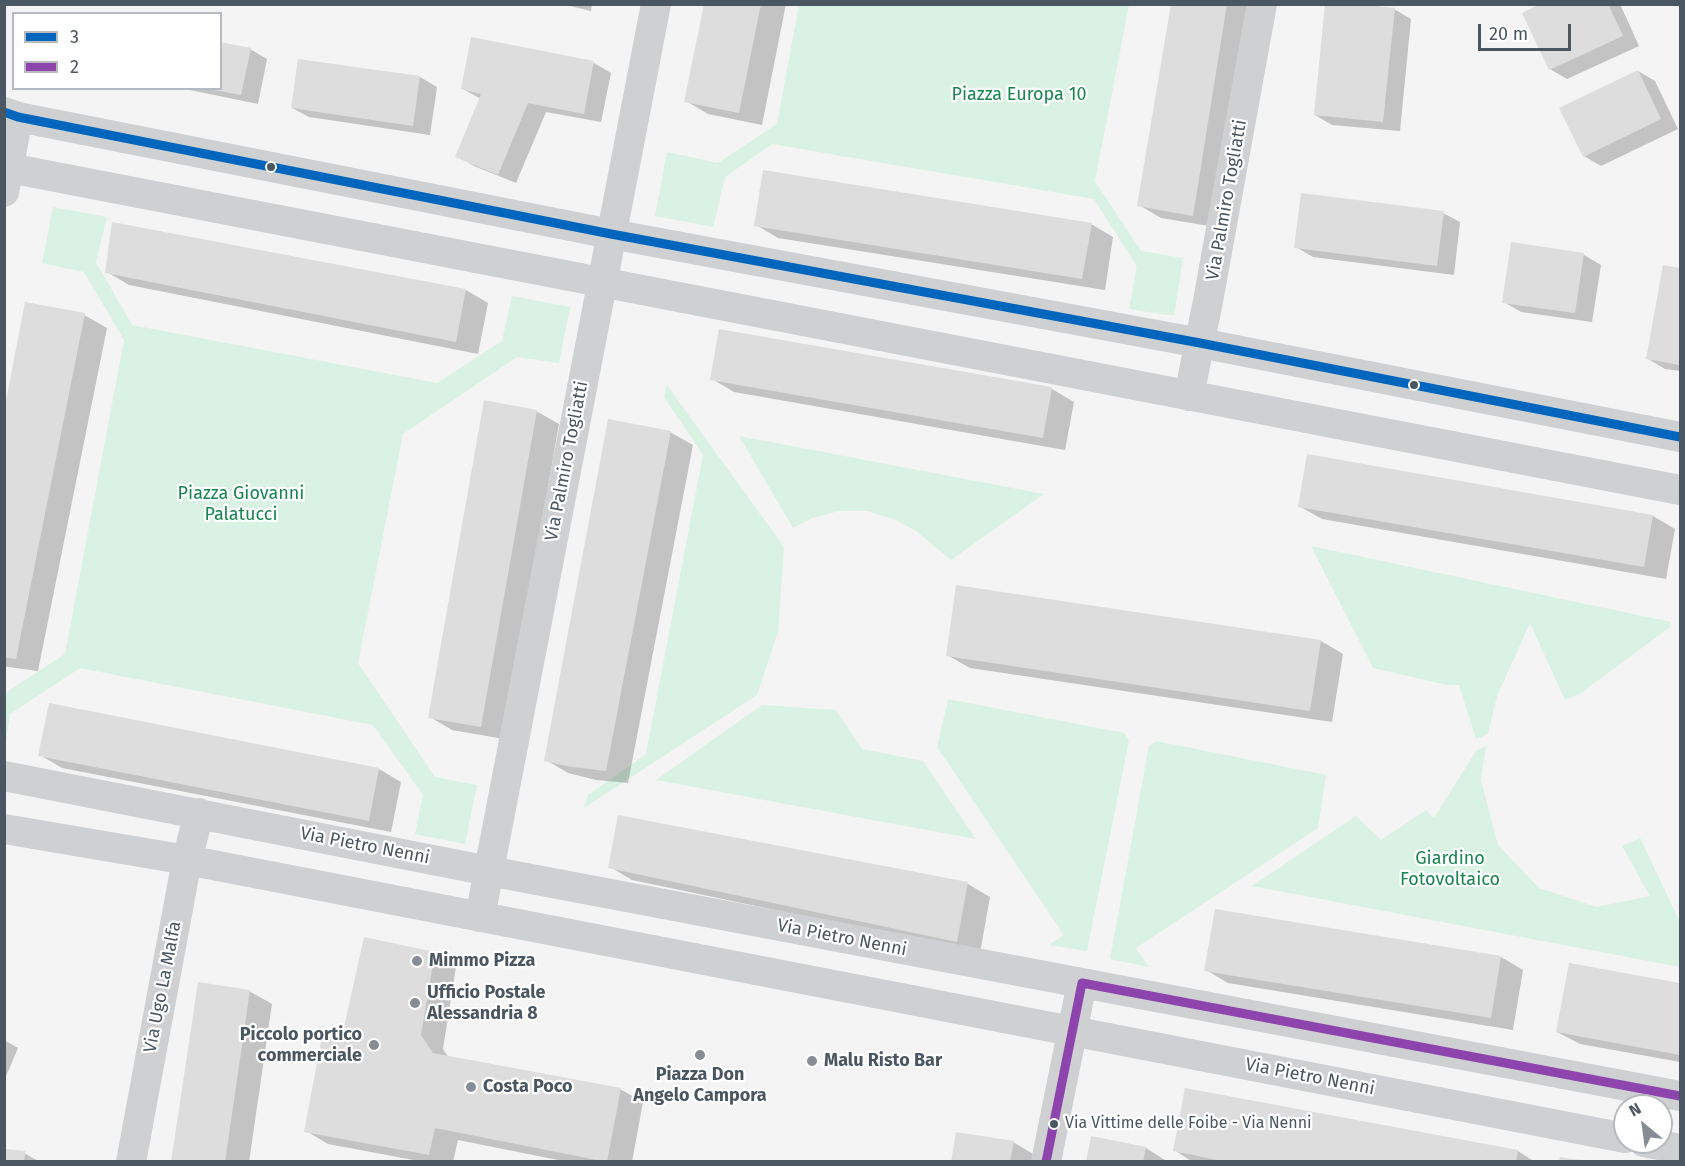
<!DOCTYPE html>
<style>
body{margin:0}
#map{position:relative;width:1685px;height:1166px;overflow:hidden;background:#f4f4f4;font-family:"Fira Sans",sans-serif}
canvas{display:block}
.frame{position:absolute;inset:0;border:6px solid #4a5661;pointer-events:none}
.legend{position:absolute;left:12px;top:12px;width:210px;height:78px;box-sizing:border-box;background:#fff;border:2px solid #b7bbc0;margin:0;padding:8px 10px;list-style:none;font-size:18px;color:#4a5661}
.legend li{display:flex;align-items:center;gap:12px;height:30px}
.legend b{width:30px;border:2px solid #b7bbc0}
.north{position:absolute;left:1613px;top:1094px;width:60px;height:60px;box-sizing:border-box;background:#fff;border:2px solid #b7bbc0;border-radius:50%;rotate:331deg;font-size:16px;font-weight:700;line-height:24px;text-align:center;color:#4a5661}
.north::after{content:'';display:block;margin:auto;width:21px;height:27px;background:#868d94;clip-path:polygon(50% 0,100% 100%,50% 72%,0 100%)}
.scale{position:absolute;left:1478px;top:24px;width:93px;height:27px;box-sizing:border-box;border:3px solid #4a5661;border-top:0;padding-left:8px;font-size:18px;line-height:21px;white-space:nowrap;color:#4a5661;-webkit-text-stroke:4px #fff;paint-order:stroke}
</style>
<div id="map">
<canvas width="1685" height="1166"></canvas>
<div class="frame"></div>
<ul class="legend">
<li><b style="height:8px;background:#0065bd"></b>3</li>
<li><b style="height:8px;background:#8e44ad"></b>2</li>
</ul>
<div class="north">N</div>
<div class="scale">20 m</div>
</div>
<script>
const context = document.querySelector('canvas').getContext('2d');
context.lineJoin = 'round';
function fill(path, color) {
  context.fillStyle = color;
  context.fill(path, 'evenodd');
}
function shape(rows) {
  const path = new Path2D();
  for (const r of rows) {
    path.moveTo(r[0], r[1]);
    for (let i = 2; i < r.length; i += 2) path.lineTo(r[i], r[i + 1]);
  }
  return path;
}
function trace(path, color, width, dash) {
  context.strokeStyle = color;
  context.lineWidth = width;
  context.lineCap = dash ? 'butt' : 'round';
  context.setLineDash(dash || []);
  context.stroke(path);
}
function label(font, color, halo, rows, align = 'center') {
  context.font = font + ' "Fira Sans",sans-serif';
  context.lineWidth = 4.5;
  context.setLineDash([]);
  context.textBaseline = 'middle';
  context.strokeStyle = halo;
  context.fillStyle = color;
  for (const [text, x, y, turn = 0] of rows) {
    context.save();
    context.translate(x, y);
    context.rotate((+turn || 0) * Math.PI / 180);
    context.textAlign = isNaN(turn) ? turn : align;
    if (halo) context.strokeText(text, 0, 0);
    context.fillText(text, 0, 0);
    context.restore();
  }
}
fill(shape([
 [799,5,1129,5,1095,181,1141,251,1183,258,1174,316,1129,309,1137,266,1094,199,772,144,725,177,713,227,655,216,667,152,718,163,777,124],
 [53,207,107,217,96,262,132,325,437,383,502,341,512,296,570,307,559,363,517,357,403,434,358,663,435,777,477,785,465,844,415,834,423,795,373,725,80,668,10,714,5,750,5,693,65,654,124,340,84,272,42,263],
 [667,385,784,547,778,632,757,695,584,808,588,795,646,754,703,455,664,397],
 [739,436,1044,494,951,560,916,531,893,519,867,511,839,511,812,518,793,528],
 [1311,546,1671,622,1670,627,1581,693,1565,700,1530,623,1497,696,1488,734,1476,739,1459,685,1447,685,1373,668],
 [948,699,1124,733,1129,740,1087,951,1049,945,1064,935,937,747],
 [762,705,836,710,862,749,923,761,976,839,656,780],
 [1156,741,1326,775,1318,828,1136,948,1149,967,1110,959,1149,746],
 [1486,746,1481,780,1498,845,1539,888,1597,907,1650,896,1622,846,1640,838,1680,922,1680,967,1252,886,1356,816,1381,840,1426,810,1434,818,1476,751]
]), '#d9f2e3');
fill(shape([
 [561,4,592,4,591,11],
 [705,4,786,4,762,125,708,114,686,101],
 [1172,4,1252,4,1215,227,1161,218,1139,205],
 [1544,4,1620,4,1639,46,1567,79,1550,69],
 [1394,9,1411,19,1400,131,1332,125,1315,115],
 [250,49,267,59,258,104,180,88,220,88],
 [299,60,420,77,437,87,430,135,309,117,292,108],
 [594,63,611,73,601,122,546,112,516,183,474,166,457,156,481,99,463,89],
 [1638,71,1655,81,1678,129,1601,166,1584,156],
 [1443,213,1460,222,1454,275,1313,257,1296,247],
 [1091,224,1113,237,1105,290,778,238,756,225],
 [1584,255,1601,265,1592,322,1521,312,1504,302],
 [1664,267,1680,270,1680,371,1665,369,1648,359],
 [107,272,466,290,488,303,478,354,129,285],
 [84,315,107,328,38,671,8,667,4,666,4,419],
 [712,379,1052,389,1074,402,1065,450,734,392],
 [536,411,559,424,504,739,452,730,430,717],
 [670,432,693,445,628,783,596,780,568,773,546,760],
 [1308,456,1653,516,1675,529,1666,579,1322,519,1299,506],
 [1321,641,1343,654,1332,722,970,668,947,655],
 [40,755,379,769,401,782,391,832,62,768],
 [610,867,968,884,990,897,980,953,632,880],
 [434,954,456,967,443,1049,449,1058,620,1089,643,1102,632,1162,568,1162,458,1140,453,1162,424,1162,328,1144,306,1131,343,1038],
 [1501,957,1523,970,1513,1030,1228,983,1206,970],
 [1570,965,1680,985,1680,1062,1580,1044,1557,1032],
 [249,991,272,1004,249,1162,173,1162],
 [4,1040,18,1048,4,1081],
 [1186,1089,1518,1151,1535,1162,1193,1162,1174,1150],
 [1013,1142,1035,1155,1034,1162,952,1162],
 [1146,1148,1168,1162,1087,1162],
 [24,1153,40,1162,4,1162]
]), '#0003');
fill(shape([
 [704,4,761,4,739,113,684,102],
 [1171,4,1227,4,1193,216,1137,206],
 [1325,4,1360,4,1395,8,1383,122,1314,115],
 [1540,4,1608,4,1623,36,1549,70,1522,13],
 [471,37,594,61,584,114,528,103,498,175,455,157,481,94,461,89],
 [220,42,251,48,241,95,214,90,220,88],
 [298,59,420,76,413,126,291,108],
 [1638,70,1661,119,1583,157,1559,108],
 [763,170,1092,223,1082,279,754,226],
 [1301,193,1444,211,1437,266,1294,248],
 [112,222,466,289,456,342,105,273],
 [1511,242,1584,253,1575,313,1502,303],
 [1663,265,1680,268,1680,365,1646,359],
 [25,302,85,313,16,659,4,657,4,411],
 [719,329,1052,387,1043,438,710,380],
 [484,400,537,410,481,727,428,718],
 [608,419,671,431,606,771,572,767,544,761],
 [1307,454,1653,515,1644,567,1298,507],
 [956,585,1321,640,1310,711,946,656],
 [49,703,379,768,369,821,38,756],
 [618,815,968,882,957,942,608,868],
 [1215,909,1501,956,1491,1018,1204,971],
 [364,937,435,952,421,1035,433,1053,621,1088,607,1162,435,1128,429,1155,304,1132,323,1031,342,1036],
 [1569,963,1680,983,1680,1055,1556,1032],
 [198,982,250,990,225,1162,171,1162],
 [1185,1088,1518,1150,1516,1162,1227,1162,1173,1151],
 [956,1132,1014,1141,1010,1162,951,1162],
 [1091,1136,1146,1147,1143,1162,1086,1162],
 [4,1149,25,1151,24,1162,4,1162],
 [1560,1157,1580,1160,1580,1162,1559,1162]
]), '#ddddde');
trace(shape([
 [4,112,18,117,611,234,1200,343,1680,437],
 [4,167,1680,490],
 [4,192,18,117],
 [1189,396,1208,301,1262,4],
 [4,776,489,871,1680,1096],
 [4,829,187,860,1625,1138],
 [480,917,656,4],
 [1644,1142,1680,1149],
 [131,1162,187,860,199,813],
 [1046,1162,1082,983]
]), '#ced0d2', 30);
trace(shape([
 [4,112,18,117,611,234,1200,343,1680,437]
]), '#0065bd', 9);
trace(shape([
 [1046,1162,1082,983,1680,1096]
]), '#8e44ad', 9);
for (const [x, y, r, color] of [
 [271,167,5,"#4a5661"],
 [1414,385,5,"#4a5661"],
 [417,961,6,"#868d94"],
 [415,1003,6,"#868d94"],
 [374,1045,6,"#868d94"],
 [700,1055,6,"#868d94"],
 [812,1061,6,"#868d94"],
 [471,1087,6,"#868d94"],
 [1054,1124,5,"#4a5661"]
]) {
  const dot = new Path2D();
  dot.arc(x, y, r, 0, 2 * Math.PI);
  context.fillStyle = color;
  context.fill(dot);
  trace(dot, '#fff', 2);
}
label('16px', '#4a5661', '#fff', [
 ["Via Vittime delle Foibe - Via Nenni",1065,1124]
], 'left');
label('18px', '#17864f', '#fff', [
 ["Piazza Europa 10",1019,95],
 ["Piazza Giovanni",241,494],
 ["Palatucci",241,515],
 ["Giardino",1450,859],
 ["Fotovoltaico",1450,880]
]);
label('18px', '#4a5661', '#fff', [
 ["Via Palmiro Togliatti",1227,200,-80],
 ["Via Palmiro Togliatti",567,461,-79],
 ["Via Pietro Nenni",365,846,11],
 ["Via Pietro Nenni",842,938,11],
 ["Via Ugo La Malfa",163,987,-79],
 ["Via Pietro Nenni",1310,1077,11]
]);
label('bold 18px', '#4a5661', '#fff', [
 ["Mimmo Pizza",429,961],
 ["Ufficio Postale",427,993],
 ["Alessandria 8",427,1014],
 ["Piccolo portico",362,1035,"right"],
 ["commerciale",362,1056,"right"],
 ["Malu Risto Bar",824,1061],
 ["Piazza Don",700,1075,"center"],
 ["Angelo Campora",700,1096,"center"],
 ["Costa Poco",483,1087]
], 'left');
</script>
